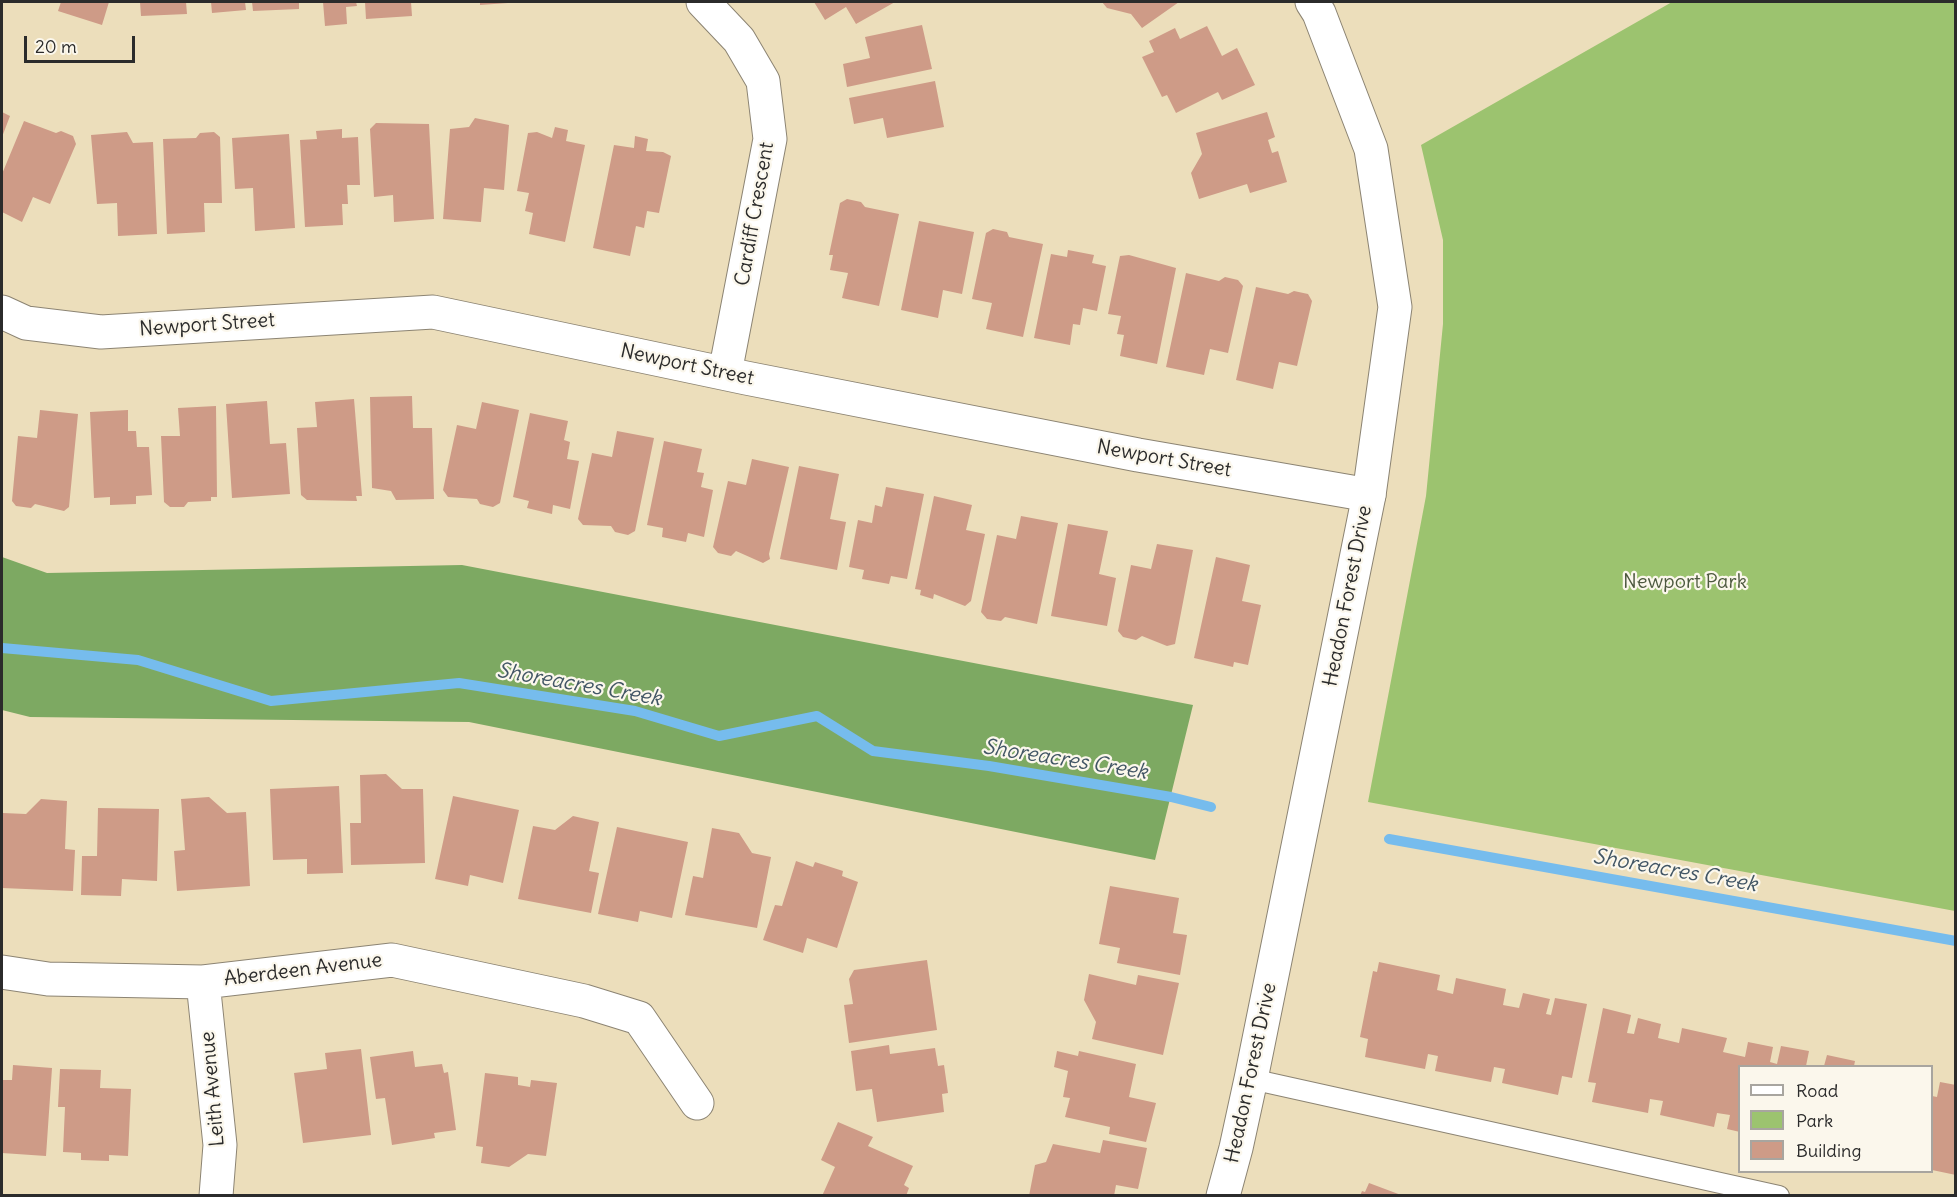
<!DOCTYPE html>
<style>
body{margin:0}
#map{position:relative;width:1957px;height:1197px;overflow:hidden;background:#ecdebb;font-family:Delius,sans-serif}
canvas{display:block}
.frame{position:absolute;inset:0;border:3px solid #2b2b2b;pointer-events:none}
.legend{position:absolute;left:1738px;top:1065px;width:195px;height:108px;box-sizing:border-box;background:#fbf7ec;border:2px solid #a8a59f;margin:0;padding:8px 10px;list-style:none;font-size:18px;color:#2b2b2b}
.legend li{display:flex;align-items:center;gap:12px;height:30px}
.legend b{width:30px;border:2px solid #a8a59f}
.scale{position:absolute;left:24px;top:36px;width:111px;height:27px;box-sizing:border-box;border:3px solid #2b2b2b;border-top:0;padding-left:8px;font-size:18px;line-height:21px;white-space:nowrap;color:#2b2b2b;-webkit-text-stroke:4px #fbf7ec;paint-order:stroke}
</style>
<div id="map">
<canvas width="1957" height="1197"></canvas>
<div class="frame"></div>
<ul class="legend">
<li><b style="height:8px;background:#fff"></b>Road</li>
<li><b style="height:16px;background:#9cc36f"></b>Park</li>
<li><b style="height:16px;background:#ce9b87"></b>Building</li>
</ul>
<div class="scale">20 m</div>
</div>
<script>
const context = document.querySelector('canvas').getContext('2d');
context.lineJoin = 'round';
function fill(path, color) {
  context.fillStyle = color;
  context.fill(path, 'evenodd');
}
function shape(rows) {
  const path = new Path2D();
  for (const r of rows) {
    path.moveTo(r[0], r[1]);
    for (let i = 2; i < r.length; i += 2) path.lineTo(r[i], r[i + 1]);
  }
  return path;
}
function trace(path, color, width, dash) {
  context.strokeStyle = color;
  context.lineWidth = width;
  context.lineCap = dash ? 'butt' : 'round';
  context.setLineDash(dash || []);
  context.stroke(path);
}
function label(font, color, halo, rows, align = 'center') {
  context.font = font + ' Delius,sans-serif';
  context.lineWidth = 4.5;
  context.setLineDash([]);
  context.textBaseline = 'middle';
  context.strokeStyle = halo;
  context.fillStyle = color;
  for (const [text, x, y, turn = 0] of rows) {
    context.save();
    context.translate(x, y);
    context.rotate((+turn || 0) * Math.PI / 180);
    context.textAlign = isNaN(turn) ? turn : align;
    if (halo) context.strokeText(text, 0, 0);
    context.fillText(text, 0, 0);
    context.restore();
  }
}
fill(shape([
 [1672,2,1955,2,1955,911,1368,802,1426,496,1443,324,1443,240,1421,145]
]), '#9cc36f');
fill(shape([
 [2,557,47,573,462,565,1193,705,1155,860,469,722,30,717,2,710]
]), '#7da962');
trace(shape([
 [2,648,138,660,271,701,459,683,635,711,719,736,817,716,873,751,989,766,1171,797,1211,807],
 [1389,839,1956,941]
]), '#76bced', 10);
fill(shape([
 [61,2,109,2,102,25,58,11],
 [140,2,186,2,187,14,141,16],
 [211,2,245,2,246,10,212,13],
 [252,2,299,2,299,9,253,11],
 [323,2,356,2,357,6,346,7,347,24,325,26],
 [365,2,411,2,412,16,366,19],
 [480,2,508,2,508,3,480,5],
 [814,2,895,2,856,24,846,7,825,20],
 [1102,2,1179,2,1142,28,1131,14,1107,8],
 [922,25,932,69,847,87,843,64,870,58,865,37],
 [1207,26,1222,56,1237,48,1255,85,1222,100,1218,92,1176,113,1167,95,1162,97,1142,57,1154,52,1149,41,1175,28,1180,39],
 [935,81,944,127,887,138,883,118,854,124,849,98],
 [2,112,10,116,2,137],
 [1267,112,1275,137,1268,140,1272,153,1278,151,1287,182,1250,193,1247,184,1199,199,1191,173,1202,154,1196,133],
 [475,118,509,125,504,190,484,188,481,222,443,219,450,129,469,127],
 [24,121,56,133,61,131,73,136,76,144,50,204,33,197,22,222,2,212,2,174],
 [376,123,429,124,434,219,394,222,393,195,374,197,370,129],
 [555,127,568,130,566,141,585,145,565,242,529,234,533,213,525,211,529,193,517,191,528,133,537,132,552,138],
 [342,129,342,138,358,137,360,185,347,185,348,204,342,204,343,225,305,227,300,140,317,139,316,131],
 [127,132,133,143,153,142,157,234,118,236,117,203,97,204,91,135],
 [214,132,220,137,222,203,204,203,205,232,167,234,163,139,196,138,200,133],
 [289,134,295,228,255,231,253,188,235,189,232,138],
 [635,136,648,139,646,151,663,152,671,156,659,213,647,211,644,228,636,226,630,256,593,248,614,145,634,148],
 [847,199,861,202,865,207,899,214,879,306,842,298,848,273,830,270,833,255,829,255,840,203],
 [919,221,974,232,962,294,943,290,938,318,901,310],
 [993,229,1007,232,1009,237,1043,244,1023,337,986,329,992,303,972,299,986,233],
 [1068,250,1094,255,1092,263,1106,266,1097,311,1083,308,1080,325,1073,324,1070,345,1034,338,1051,254,1067,257],
 [1129,255,1176,268,1157,364,1120,356,1124,335,1117,334,1121,316,1108,314,1120,256],
 [1186,273,1219,281,1225,277,1238,280,1243,286,1228,353,1210,349,1204,375,1166,367],
 [1256,287,1288,294,1294,291,1308,294,1312,301,1297,366,1279,362,1273,389,1236,380],
 [412,396,413,428,432,428,434,499,396,500,391,491,372,488,370,397],
 [354,399,362,496,356,496,357,501,307,500,301,495,297,428,317,427,315,402],
 [267,401,270,444,286,443,290,494,232,498,226,404],
 [482,402,519,410,500,503,493,507,480,504,477,499,448,497,443,490,457,425,476,429],
 [216,406,217,497,211,497,211,501,188,502,184,507,170,507,164,502,161,436,180,436,178,408],
 [40,410,78,414,69,507,64,511,35,504,31,508,16,506,12,501,18,436,37,438],
 [128,410,128,431,136,431,137,447,149,447,152,495,136,496,136,504,110,505,110,497,94,498,90,412],
 [530,413,568,421,564,440,570,442,567,459,579,461,570,509,553,505,552,514,527,508,529,501,513,497],
 [617,431,654,438,635,531,628,535,615,532,611,526,583,525,578,519,592,453,612,457],
 [664,441,702,449,697,472,704,473,701,487,713,490,704,537,688,533,686,542,662,537,663,528,647,525],
 [752,459,789,467,769,554,770,559,763,563,736,551,731,556,718,553,713,547,728,481,746,485],
 [799,466,839,474,830,519,846,522,837,570,780,559],
 [886,487,924,494,907,579,891,576,889,584,862,579,864,570,849,567,858,520,872,523,875,505,882,507],
 [934,496,972,505,966,530,985,534,971,601,965,606,934,594,933,599,920,595,921,590,915,589],
 [1021,516,1058,523,1037,624,1005,617,1001,621,987,619,981,612,997,535,1016,539],
 [1068,524,1108,531,1099,574,1116,578,1107,626,1051,616],
 [1157,544,1193,550,1175,644,1167,646,1142,636,1136,640,1123,637,1118,631,1131,565,1151,569],
 [1216,557,1250,565,1242,601,1261,605,1248,665,1234,662,1233,667,1194,658],
 [386,774,402,789,423,789,425,863,351,865,350,823,361,823,360,775],
 [339,786,343,873,307,874,307,859,273,860,270,789],
 [453,796,519,810,503,883,470,875,468,886,435,879],
 [209,797,227,813,246,812,250,886,177,891,174,851,185,850,181,799],
 [41,799,67,801,65,849,75,850,73,891,2,888,3,813,26,814],
 [98,808,159,809,157,881,122,879,121,896,81,895,82,856,97,856],
 [573,816,599,822,589,871,599,873,591,913,518,899,533,826,555,830],
 [617,827,688,842,672,918,640,911,638,922,598,914],
 [712,828,739,833,752,853,771,857,757,928,685,915,693,876,703,878],
 [796,861,813,867,815,862,843,871,842,876,858,882,837,948,807,938,803,953,763,940,775,905,782,906],
 [1110,886,1179,898,1173,933,1187,935,1180,975,1117,963,1120,948,1099,944],
 [927,960,937,1030,849,1043,844,1005,853,1004,849,979,854,970],
 [1379,962,1440,975,1437,990,1453,994,1456,978,1506,989,1503,1005,1519,1008,1523,993,1550,999,1546,1014,1551,1015,1555,998,1587,1004,1572,1078,1562,1076,1558,1095,1502,1083,1505,1069,1494,1067,1491,1082,1435,1071,1438,1056,1428,1054,1425,1069,1365,1057,1368,1039,1360,1037,1373,971,1377,972],
 [1089,974,1136,985,1138,975,1179,983,1163,1055,1092,1039,1096,1022,1084,1000],
 [1603,1008,1631,1015,1627,1033,1634,1034,1638,1018,1661,1024,1658,1038,1679,1043,1682,1028,1727,1038,1723,1052,1745,1057,1748,1042,1773,1047,1770,1062,1777,1064,1781,1046,1809,1051,1806,1066,1740,1066,1740,1132,1727,1129,1730,1115,1717,1113,1714,1127,1660,1115,1663,1101,1650,1099,1648,1113,1592,1102,1596,1083,1588,1082],
 [889,1045,890,1054,935,1048,938,1066,944,1065,948,1093,942,1094,944,1112,877,1122,872,1089,856,1091,851,1051],
 [361,1049,371,1135,303,1143,294,1073,327,1069,325,1053],
 [413,1051,415,1067,442,1064,444,1073,448,1072,456,1130,434,1133,435,1138,392,1145,385,1098,376,1099,370,1057],
 [1057,1051,1078,1056,1079,1051,1136,1064,1129,1097,1156,1103,1146,1142,1109,1134,1110,1127,1065,1117,1070,1098,1063,1097,1068,1071,1054,1067],
 [1827,1055,1855,1061,1854,1066,1824,1066],
 [13,1065,52,1068,46,1156,2,1153,2,1080,12,1080],
 [60,1069,101,1070,100,1088,131,1089,128,1156,109,1155,109,1161,81,1160,81,1153,63,1152,65,1107,58,1107],
 [485,1073,518,1077,518,1085,530,1087,531,1080,557,1083,546,1156,528,1154,509,1167,481,1163,483,1147,476,1146],
 [1940,1082,1956,1085,1956,1175,1932,1170,1932,1096,1937,1097],
 [838,1122,873,1137,868,1146,913,1166,904,1185,909,1188,906,1196,822,1196,835,1167,821,1160],
 [1103,1140,1147,1148,1138,1189,1116,1185,1114,1196,1029,1196,1035,1165,1046,1162,1053,1144,1100,1153],
 [1369,1183,1401,1195,1401,1196,1360,1196,1362,1191,1365,1192]
]), '#ce9b87');
const service = shape([
 [1251,1079,1779,1196]
]);
const minor = shape([
 [703,2,739,40,763,81,770,139,725,373],
 [2,312,26,323,101,332,433,312,746,378,1138,455,1369,495],
 [2,972,48,979,203,982,392,960,584,1001,639,1018,697,1103],
 [203,982,220,1145,216,1196]
]);
const tertiary = shape([
 [1223,1196,1236,1148,1251,1079,1369,495,1395,307,1371,149,1319,13,1312,2]
]);
trace(service, '#8c8473', 22);
trace(minor, '#8c8473', 35);
trace(tertiary, '#8c8473', 35);
trace(service, '#fff', 20);
trace(minor, '#fff', 33);
trace(tertiary, '#fff', 33);
label('20px', '#2b2b2b', '#fbf7ec', [
 ["Cardiff Crescent",755,214,-80],
 ["Newport Street",207,325,-4],
 ["Newport Street",687,365,12],
 ["Newport Street",1164,459,10],
 ["Headon Forest Drive",1348,596,-79],
 ["Aberdeen Avenue",303,970,-7],
 ["Headon Forest Drive",1251,1073,-78],
 ["Leith Avenue",213,1089,-95]
]);
label('20px', '#4d593f', '#fbf7ec', [
 ["Newport Park",1685,582]
]);
label('italic 21px', '#425665', '#fbf7ec', [
 ["Shoreacres Creek",579,685,10],
 ["Shoreacres Creek",1065,760,9],
 ["Shoreacres Creek",1675,871,10]
]);
</script>
